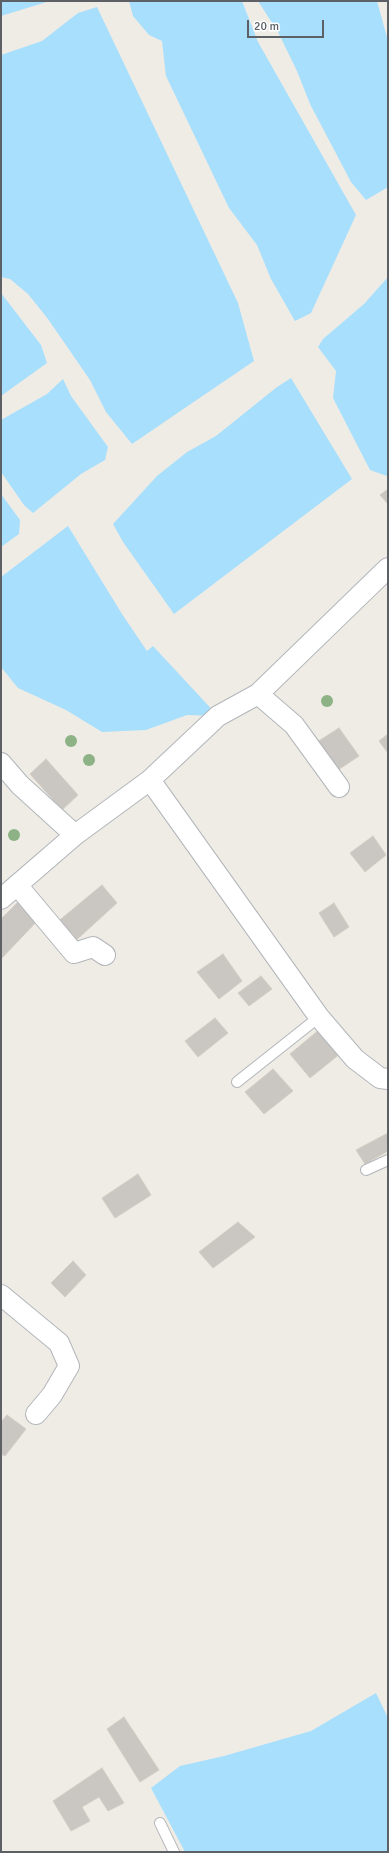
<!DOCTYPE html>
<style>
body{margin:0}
#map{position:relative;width:389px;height:1853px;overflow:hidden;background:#efece5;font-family:Signika,sans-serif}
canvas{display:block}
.frame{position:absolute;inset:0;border:2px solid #5d6165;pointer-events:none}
.scale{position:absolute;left:247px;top:20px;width:77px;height:18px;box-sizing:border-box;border:2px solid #5d6165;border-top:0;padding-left:5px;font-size:12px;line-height:14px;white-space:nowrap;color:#5d6165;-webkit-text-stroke:3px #fff;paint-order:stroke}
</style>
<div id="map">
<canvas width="389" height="1853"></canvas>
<div class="frame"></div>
<div class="scale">20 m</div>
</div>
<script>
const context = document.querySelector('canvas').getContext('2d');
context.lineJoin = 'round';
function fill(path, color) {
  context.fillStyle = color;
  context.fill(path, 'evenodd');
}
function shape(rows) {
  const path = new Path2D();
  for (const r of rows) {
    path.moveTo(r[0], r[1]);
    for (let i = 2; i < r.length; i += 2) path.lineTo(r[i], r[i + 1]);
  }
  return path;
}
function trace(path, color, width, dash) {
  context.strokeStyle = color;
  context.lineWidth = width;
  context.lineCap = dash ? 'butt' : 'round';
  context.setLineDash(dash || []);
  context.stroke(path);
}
fill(shape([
 [1,1,50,1,1,16],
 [129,1,242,1,258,42,356,215,311,313,295,321,271,279,257,245,229,208,166,76,162,41,149,35,133,16],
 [258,1,377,1,388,41,388,187,366,200,351,182,310,104,297,71,278,32],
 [97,7,238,303,254,361,132,444,106,412,90,380,48,319,28,294,10,279,1,277,1,55,42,41,78,13],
 [388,277,388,476,387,476,370,470,333,398,336,371,318,347,323,339,364,304],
 [1,293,41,345,47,363,1,396],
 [291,378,352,479,174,614,123,542,113,524,157,476,187,452,216,436,277,387],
 [63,379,71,396,108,447,105,460,81,474,33,513,24,505,1,472,1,420,47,394],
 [1,494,20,520,19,534,1,547],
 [68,526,122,614,147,651,153,646,218,716,187,715,146,730,102,732,66,710,18,688,1,667,1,577],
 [376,1693,388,1718,388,1852,185,1852,151,1788,180,1766,224,1756,311,1731]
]), '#a7dffd');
const building = shape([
 [388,489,388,504,380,495,388,489],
 [339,728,359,756,338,770,317,742,339,728],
 [388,734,388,753,379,741,388,734],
 [46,759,78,795,62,810,30,774,46,759],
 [373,836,386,855,365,872,350,853,373,836],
 [102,885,117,903,72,944,55,924,102,885],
 [19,901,42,916,1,959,1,919,19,901],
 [334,903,349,927,334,937,319,913,334,903],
 [223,954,242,981,219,999,197,972,223,954],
 [261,976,272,989,249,1006,238,993,261,976],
 [215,1018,228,1033,198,1057,185,1041,215,1018],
 [320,1029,341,1053,310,1078,290,1054,320,1029],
 [273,1069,293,1091,264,1114,245,1092,273,1069],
 [388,1133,388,1151,365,1164,356,1150,388,1133],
 [138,1174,151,1195,115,1218,102,1198,138,1174],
 [238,1222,255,1237,213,1268,199,1252,238,1222],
 [73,1261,86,1275,65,1297,51,1283,73,1261],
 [7,1415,26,1429,5,1456,1,1454,1,1422,7,1415],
 [124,1717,159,1770,140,1782,107,1729,124,1717],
 [102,1768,124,1803,108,1811,99,1797,82,1807,90,1821,71,1831,53,1801,102,1768]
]);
fill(building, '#cac7c2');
trace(building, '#d3cdc4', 1);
const lane = shape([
 [237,1082,319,1017],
 [366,1170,388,1160],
 [160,1823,174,1852]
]);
const street = shape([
 [258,694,294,725,339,787],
 [1,763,20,785,75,835],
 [150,780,319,1017,355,1059,380,1078,388,1079],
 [17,885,74,953,93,947,105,955],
 [1,899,75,835,150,780,218,716,258,694,388,568],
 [1,1295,59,1343,69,1366,52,1395,36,1414]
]);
trace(lane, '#b2b6ba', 12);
trace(street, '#b2b6ba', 22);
trace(lane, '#fff', 10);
trace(street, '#fff', 20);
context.fillStyle = '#8cb285';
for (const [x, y] of [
 [327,701],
 [71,741],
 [89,760],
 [14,835]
]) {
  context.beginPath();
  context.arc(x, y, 6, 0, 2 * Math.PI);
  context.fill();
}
</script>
